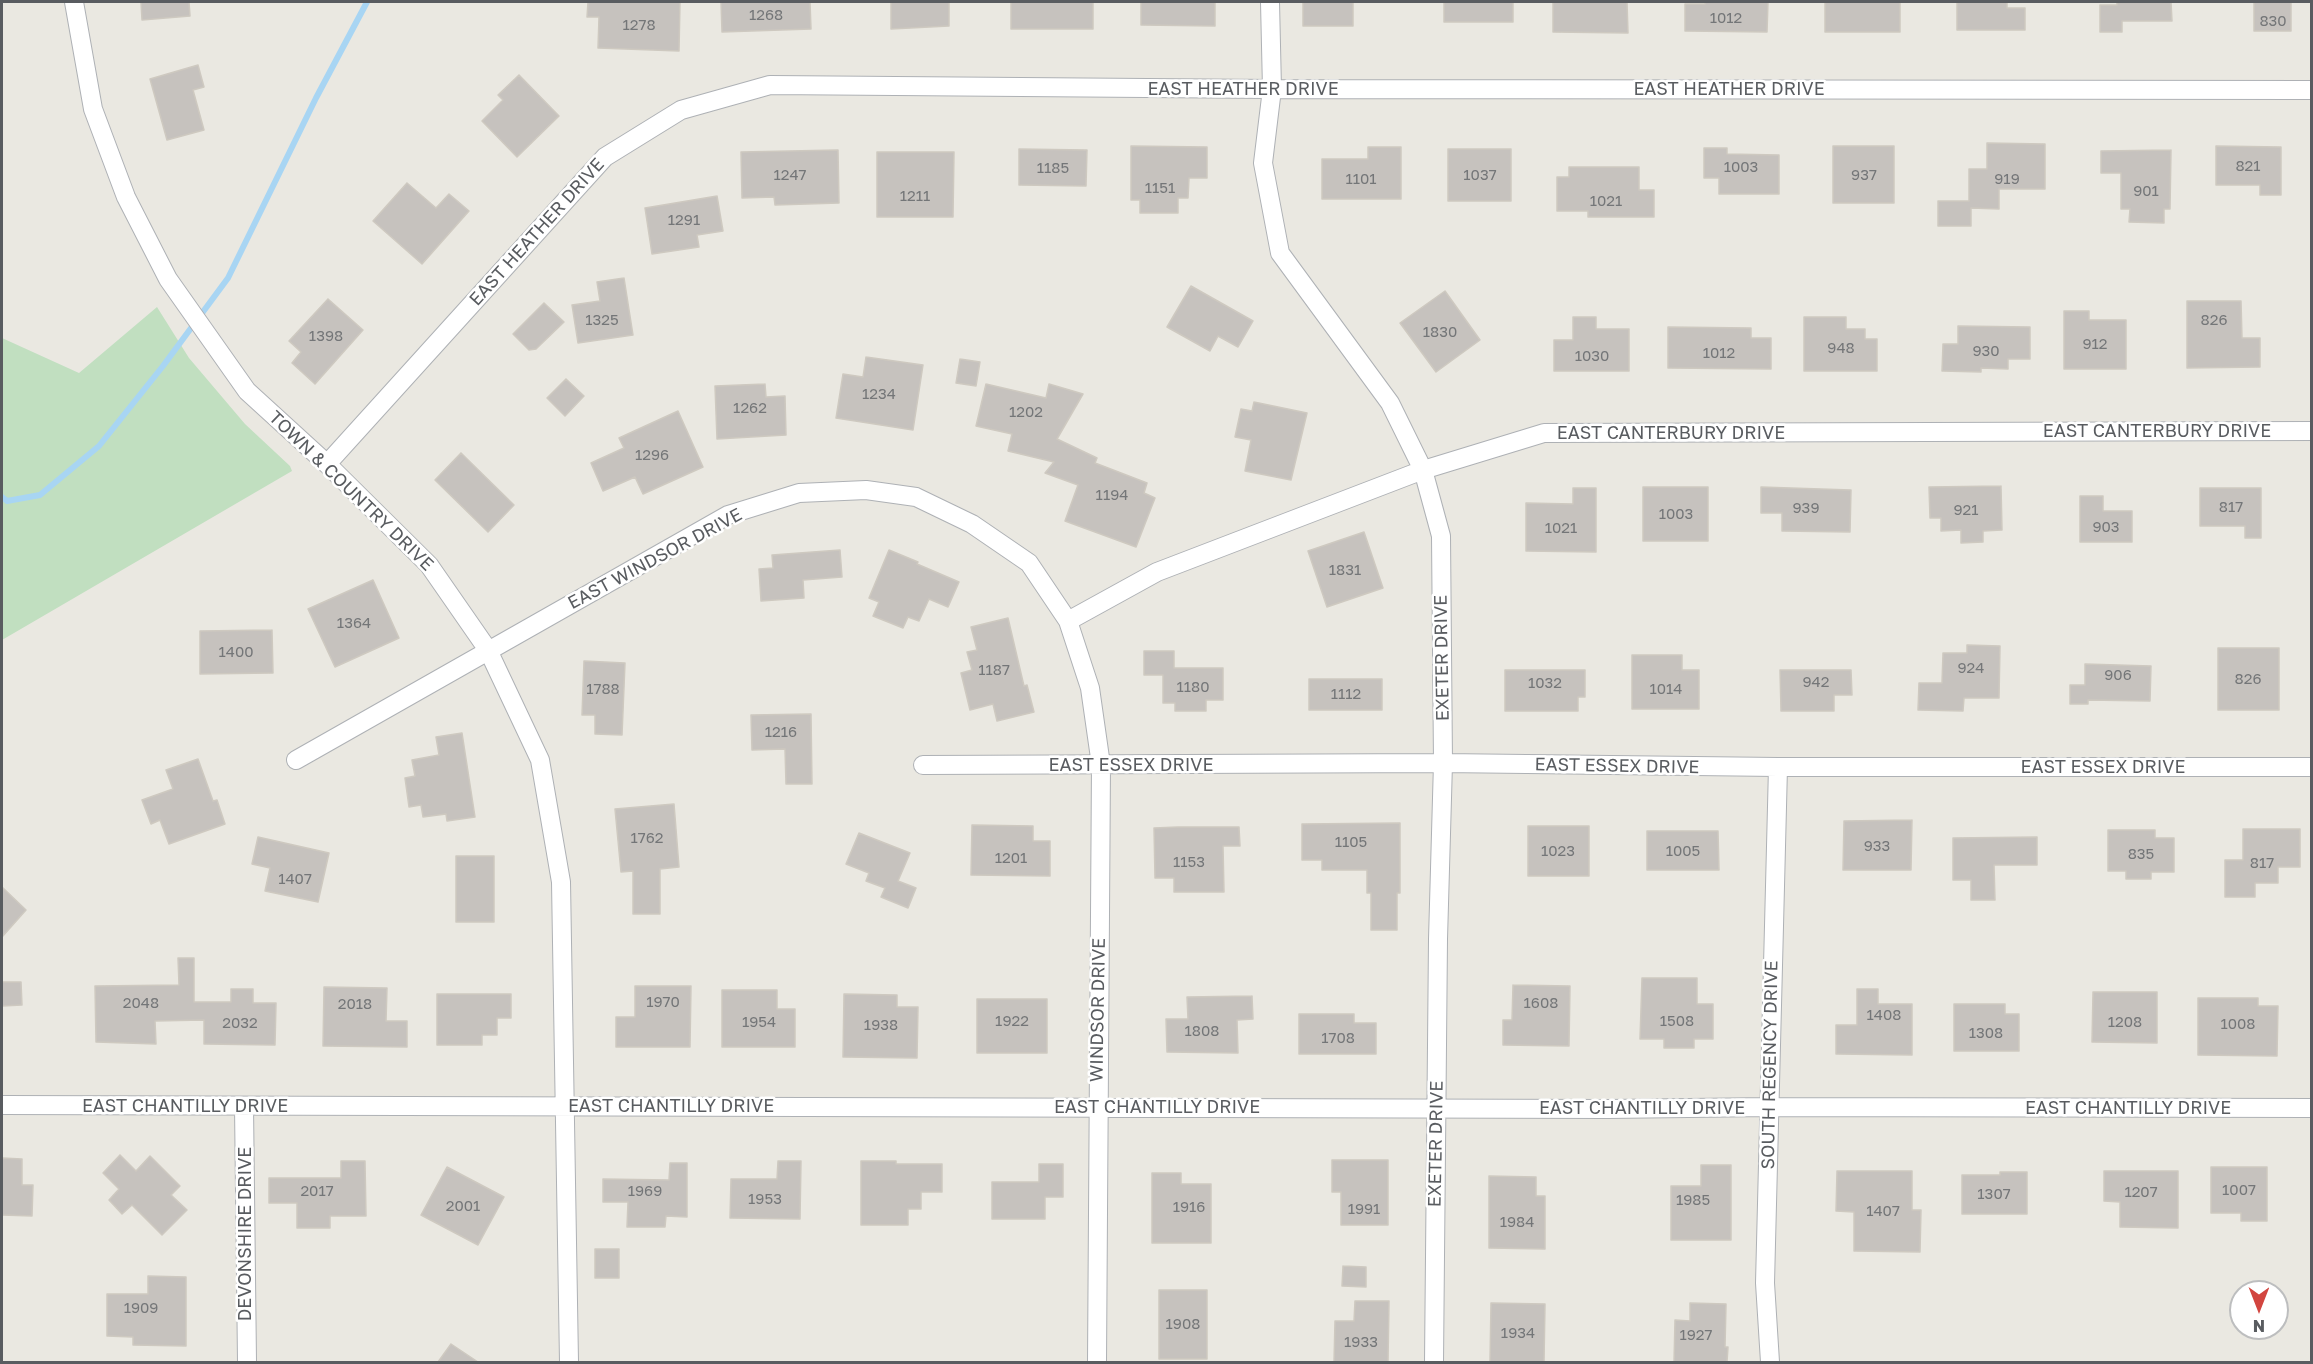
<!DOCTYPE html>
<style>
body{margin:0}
#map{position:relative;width:2313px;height:1364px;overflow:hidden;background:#eae8e1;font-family:"Golos Text",sans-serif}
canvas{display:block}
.frame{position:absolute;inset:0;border:3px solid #595c60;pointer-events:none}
.north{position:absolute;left:2229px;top:1280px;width:60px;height:60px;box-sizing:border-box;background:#fff;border:2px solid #bdbebf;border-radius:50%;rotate:180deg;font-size:16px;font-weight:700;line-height:24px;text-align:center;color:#595c60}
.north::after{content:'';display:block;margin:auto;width:21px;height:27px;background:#d2453f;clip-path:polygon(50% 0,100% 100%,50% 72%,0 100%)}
</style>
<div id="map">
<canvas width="2313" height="1364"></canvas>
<div class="frame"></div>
<div class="north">N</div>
</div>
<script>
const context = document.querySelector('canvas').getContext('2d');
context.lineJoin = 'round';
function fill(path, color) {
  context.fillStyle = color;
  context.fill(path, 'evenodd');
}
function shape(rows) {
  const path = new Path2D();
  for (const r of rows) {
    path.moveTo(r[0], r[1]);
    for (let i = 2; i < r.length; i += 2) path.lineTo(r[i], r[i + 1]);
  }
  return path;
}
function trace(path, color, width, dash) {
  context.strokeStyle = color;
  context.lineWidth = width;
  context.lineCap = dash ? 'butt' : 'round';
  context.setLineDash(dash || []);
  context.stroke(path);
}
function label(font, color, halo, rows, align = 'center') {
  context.font = font + ' "Golos Text",sans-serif';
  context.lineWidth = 5;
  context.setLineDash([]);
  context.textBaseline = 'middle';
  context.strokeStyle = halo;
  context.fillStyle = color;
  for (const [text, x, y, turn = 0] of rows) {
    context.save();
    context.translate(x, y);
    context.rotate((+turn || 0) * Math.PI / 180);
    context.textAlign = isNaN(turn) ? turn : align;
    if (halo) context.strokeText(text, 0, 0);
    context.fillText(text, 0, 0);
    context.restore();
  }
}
fill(shape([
 [157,307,189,358,245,424,290,466,292,471,2,640,2,338,79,373]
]), '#c1dfc0');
trace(shape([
 [2,497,7,501,40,495,99,446,163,366,228,278,316,98,367,2]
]), '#a8d5f3', 6);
const building = shape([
 [141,2,189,2,190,16,142,20,141,2],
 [588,2,680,2,679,51,598,48,599,17,587,17,588,2],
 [721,2,810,2,811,29,722,32,721,2],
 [891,2,949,2,949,26,891,29,891,2],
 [1011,2,1093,2,1093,29,1011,29,1011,2],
 [1141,2,1215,2,1215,26,1141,25,1141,2],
 [1303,2,1353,2,1353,26,1303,26,1303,2],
 [1444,2,1513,2,1513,22,1444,22,1444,2],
 [1553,2,1627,2,1628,33,1553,32,1553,2],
 [1705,2,1768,2,1767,32,1685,31,1685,4,1705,4,1705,2],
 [1825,2,1900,2,1900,32,1825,32,1825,2],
 [1957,2,2007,2,2007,8,2025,8,2025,30,1957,30,1957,2],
 [2117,2,2171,2,2172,21,2122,21,2122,32,2100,32,2100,5,2117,5,2117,2],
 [2254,2,2291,2,2291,31,2254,31,2254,2],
 [198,65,204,87,193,90,204,130,167,140,150,79,198,65],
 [519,75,559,116,517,157,482,121,503,100,498,95,519,75],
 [1987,143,2045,144,2045,189,1999,189,1999,209,1971,208,1971,226,1938,226,1938,201,1969,201,1969,169,1987,169,1987,143],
 [1131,146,1207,147,1207,178,1189,178,1188,198,1178,198,1178,213,1140,213,1140,200,1131,200,1131,146],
 [1833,146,1894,146,1894,203,1833,203,1833,146],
 [2216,146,2281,147,2281,195,2260,195,2260,185,2216,185,2216,146],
 [1368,147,1401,147,1401,199,1322,199,1322,159,1368,159,1368,147],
 [1704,148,1727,148,1727,154,1779,155,1779,194,1719,194,1719,178,1704,178,1704,148],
 [1019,149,1087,150,1086,186,1019,185,1019,149],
 [1448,149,1511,149,1511,201,1448,201,1448,149],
 [838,150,839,203,775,205,774,197,742,198,741,152,838,150],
 [2171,150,2170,209,2164,209,2164,223,2129,222,2130,209,2121,209,2121,173,2101,173,2101,151,2171,150],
 [877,152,954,152,953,217,877,217,877,152],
 [1569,167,1639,167,1639,190,1654,190,1654,217,1588,217,1588,211,1557,211,1557,177,1569,177,1569,167],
 [407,183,436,208,449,194,469,211,422,264,373,221,407,183],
 [717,196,723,231,697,235,699,247,652,254,645,208,717,196],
 [624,278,633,335,578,343,572,305,600,301,597,282,624,278],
 [1191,286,1253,321,1238,347,1218,336,1210,351,1167,327,1191,286],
 [1445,291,1480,340,1436,372,1400,323,1445,291],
 [328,299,363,330,315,384,292,363,301,352,289,341,328,299],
 [2187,301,2241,301,2242,338,2260,338,2260,367,2187,368,2187,301],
 [544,303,564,322,536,349,529,350,513,334,544,303],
 [2064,311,2089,311,2089,320,2126,320,2126,369,2064,369,2064,311],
 [1573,317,1596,317,1596,329,1629,329,1629,371,1554,371,1554,340,1573,340,1573,317],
 [1804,317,1846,317,1846,329,1865,329,1865,339,1877,339,1877,371,1804,371,1804,317],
 [1958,326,2030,327,2030,359,2008,359,2008,369,1981,368,1981,372,1942,371,1943,344,1958,344,1958,326],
 [1668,327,1751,328,1751,338,1771,338,1771,369,1668,368,1668,327],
 [866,357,923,365,913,430,836,418,843,374,863,377,866,357],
 [960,359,980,362,976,386,956,383,960,359],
 [566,379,584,396,565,416,547,398,566,379],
 [765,384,766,397,785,396,786,435,717,439,715,386,765,384],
 [986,384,1046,398,1049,384,1083,394,1057,439,1097,458,1095,463,1147,483,1144,493,1155,498,1136,547,1065,521,1078,485,1045,473,1054,462,1008,451,1012,434,976,426,986,384],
 [1254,402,1307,413,1291,480,1245,471,1251,440,1235,437,1241,409,1252,411,1254,402],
 [678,411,703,467,643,494,635,477,603,491,591,463,624,448,619,438,678,411],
 [461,453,514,505,488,532,435,480,461,453],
 [2001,486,2002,530,1983,531,1983,542,1961,543,1961,530,1941,531,1941,518,1930,518,1929,487,2001,486],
 [1643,487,1708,487,1708,541,1643,541,1643,487],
 [1761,487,1851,490,1850,532,1782,531,1782,513,1761,513,1761,487],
 [1573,488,1596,488,1596,552,1526,551,1526,503,1573,504,1573,488],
 [2200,488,2261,488,2261,538,2245,538,2245,526,2200,526,2200,488],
 [2080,496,2103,496,2103,511,2132,511,2132,542,2080,542,2080,496],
 [1364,532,1383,588,1327,607,1308,551,1364,532],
 [840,550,842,577,803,580,804,598,761,601,759,569,773,568,772,555,840,550],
 [889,550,918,562,917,564,959,582,948,607,929,599,919,621,908,617,903,628,873,616,879,602,869,598,889,550],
 [373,580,399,638,335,667,308,609,373,580],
 [1008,618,1024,686,1027,685,1034,712,997,721,993,704,970,710,961,673,972,670,967,652,977,650,971,627,1008,618],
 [272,630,273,673,200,674,200,631,272,630],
 [1967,645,2000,646,1999,698,1964,698,1963,711,1918,710,1919,683,1942,683,1943,653,1967,653,1967,645],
 [2218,648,2279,648,2279,710,2218,710,2218,648],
 [1144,651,1174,651,1174,668,1223,668,1223,700,1206,700,1206,711,1175,711,1175,703,1163,703,1163,675,1144,675,1144,651],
 [1632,655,1682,655,1682,670,1699,670,1699,709,1632,709,1632,655],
 [584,661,625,663,622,735,595,734,595,715,582,715,584,661],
 [2085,664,2151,666,2150,701,2088,700,2088,704,2070,704,2070,685,2085,685,2085,664],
 [1505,670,1585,670,1585,697,1578,697,1578,711,1505,711,1505,670],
 [1780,670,1851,670,1852,695,1834,695,1834,711,1781,711,1780,670],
 [1309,679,1382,679,1382,710,1309,710,1309,679],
 [811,714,812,784,786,784,785,749,752,750,751,715,811,714],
 [462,733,475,817,447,821,446,814,423,817,421,805,409,807,405,778,415,776,412,760,439,755,436,737,462,733],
 [198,759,213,801,217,800,225,824,169,844,160,820,151,824,142,800,173,789,166,770,198,759],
 [674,804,679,867,660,869,660,914,633,914,633,871,621,872,615,809,674,804],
 [1912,820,1911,870,1843,870,1844,821,1912,820],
 [1400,823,1400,893,1397,893,1397,930,1371,930,1371,893,1367,893,1367,870,1322,870,1322,860,1302,860,1302,824,1400,823],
 [972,825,1033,826,1033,841,1050,841,1050,876,971,875,972,825],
 [1528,826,1589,826,1589,876,1528,876,1528,826],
 [1178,827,1239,827,1240,846,1223,846,1224,892,1174,892,1174,878,1155,878,1154,828,1178,827],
 [2243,829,2300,829,2300,867,2278,867,2278,883,2255,883,2255,897,2225,897,2225,860,2243,860,2243,829],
 [2108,830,2155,830,2155,838,2174,838,2174,872,2151,872,2151,879,2126,879,2126,871,2108,871,2108,830],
 [1647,831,1718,831,1719,870,1647,870,1647,831],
 [859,833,910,853,898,881,916,888,908,908,881,897,885,888,866,881,869,873,846,864,859,833],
 [258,837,329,853,318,902,265,891,270,868,252,864,258,837],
 [2037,837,2037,865,1994,865,1995,900,1971,900,1971,880,1953,880,1953,838,2037,837],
 [456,856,494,856,494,922,456,922,456,856],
 [2,887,26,910,2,937,2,887],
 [178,958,194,958,194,1002,231,1002,231,989,253,989,253,1003,276,1003,275,1045,204,1044,204,1020,155,1021,156,1044,96,1042,95,986,179,985,178,958],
 [1642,978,1697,978,1697,1004,1713,1004,1713,1039,1694,1039,1694,1048,1664,1048,1664,1039,1640,1039,1642,978],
 [2,982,21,982,22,1005,2,1006,2,982],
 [1513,985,1570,986,1569,1046,1503,1045,1503,1020,1512,1020,1513,985],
 [635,986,691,986,690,1047,616,1047,616,1017,635,1017,635,986],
 [324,987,387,988,386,1021,407,1021,407,1047,323,1046,324,987],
 [1857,989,1878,989,1878,1004,1912,1004,1912,1055,1836,1054,1836,1025,1857,1025,1857,989],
 [722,990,777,990,777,1009,795,1009,795,1047,722,1047,722,990],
 [2093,992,2157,992,2157,1043,2092,1042,2093,992],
 [437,994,511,994,511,1018,497,1018,497,1035,482,1035,482,1045,437,1045,437,994],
 [844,994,897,995,897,1007,918,1007,917,1058,843,1057,844,994],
 [1252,996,1253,1019,1237,1020,1238,1053,1167,1052,1166,1019,1188,1019,1187,997,1252,996],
 [2198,998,2258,998,2258,1006,2278,1006,2277,1056,2198,1055,2198,998],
 [977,999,1047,999,1047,1053,977,1053,977,999],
 [1954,1004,2005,1004,2005,1014,2019,1014,2019,1051,1954,1051,1954,1004],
 [1299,1014,1354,1014,1354,1023,1376,1023,1376,1054,1299,1054,1299,1014],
 [120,1155,136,1171,150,1156,180,1186,171,1195,187,1210,162,1235,132,1205,122,1214,109,1200,119,1189,103,1173,120,1155],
 [2,1158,22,1159,22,1185,33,1185,32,1216,2,1215,2,1158],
 [1332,1160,1388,1160,1388,1225,1341,1225,1341,1192,1332,1192,1332,1160],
 [341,1161,365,1161,366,1216,330,1216,330,1228,297,1228,297,1203,269,1203,269,1178,341,1178,341,1161],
 [778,1161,801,1161,800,1219,730,1218,731,1179,777,1179,778,1161],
 [861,1161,896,1161,896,1164,942,1164,942,1192,921,1192,921,1209,908,1209,908,1225,861,1225,861,1161],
 [670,1163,687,1163,687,1217,666,1216,665,1227,627,1227,628,1202,603,1202,603,1179,669,1180,670,1163],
 [1039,1164,1063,1164,1063,1197,1045,1197,1045,1219,992,1219,992,1182,1039,1182,1039,1164],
 [1701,1165,1731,1165,1731,1240,1671,1240,1671,1186,1701,1186,1701,1165],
 [447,1167,504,1197,478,1245,421,1215,447,1167],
 [2211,1167,2267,1167,2267,1221,2241,1221,2241,1213,2211,1213,2211,1167],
 [1837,1171,1912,1171,1912,1210,1921,1210,1920,1252,1854,1251,1854,1212,1836,1211,1837,1171],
 [2104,1171,2178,1171,2178,1228,2120,1227,2120,1202,2104,1201,2104,1171],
 [2000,1172,2027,1172,2027,1214,1962,1214,1962,1175,2000,1175,2000,1172],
 [1152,1173,1181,1173,1181,1184,1211,1184,1211,1243,1152,1243,1152,1173],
 [1489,1176,1536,1177,1536,1196,1545,1196,1545,1249,1489,1248,1489,1176],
 [595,1249,619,1249,619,1278,595,1278,595,1249],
 [1343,1266,1366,1267,1366,1287,1342,1286,1343,1266],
 [148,1276,186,1277,186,1346,133,1345,133,1337,107,1336,107,1294,148,1294,148,1276],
 [1159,1290,1207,1290,1207,1359,1159,1359,1159,1290],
 [1355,1301,1389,1301,1388,1362,1334,1362,1335,1321,1354,1321,1355,1301],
 [1491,1303,1545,1304,1544,1362,1490,1362,1491,1303],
 [1690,1303,1726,1304,1725,1347,1728,1347,1727,1362,1674,1362,1675,1320,1690,1321,1690,1303],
 [451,1344,478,1362,438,1362,451,1344]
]);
fill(building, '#c6c2be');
trace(building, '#cec9c0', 1.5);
const street = shape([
 [74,2,93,109,126,197,168,279,247,391,327,464,429,565,488,650,540,760,561,882,569,1362],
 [1270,2,1272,89,1263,163,1280,253,1390,403,1423,470,1441,536,1443,763,1438,939,1434,1362],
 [327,464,605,157,681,110,770,85,1272,89,2312,90],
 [1068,621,1157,572,1423,470,1544,433,2312,431],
 [296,760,728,515,799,493,866,490,916,497,972,524,1029,563,1068,621,1090,688,1101,765,1097,1362],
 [923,765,1443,763,1778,767,2312,767],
 [2,1105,1608,1109,1769,1107,2312,1108],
 [244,1106,247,1362],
 [1770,1362,1765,1283,1778,767]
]);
trace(street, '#aeb1b5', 20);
trace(street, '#fff', 18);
label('15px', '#747678', null, [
 ["1268",766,15],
 ["1012",1726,18],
 ["830",2273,21],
 ["1278",639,25],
 ["821",2248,166],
 ["1003",1741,167],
 ["1185",1053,168],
 ["1247",790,175],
 ["1037",1480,175],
 ["937",1864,175],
 ["1101",1361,179],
 ["919",2007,179],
 ["1151",1160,188],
 ["901",2146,191],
 ["1211",915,196],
 ["1021",1606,201],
 ["1291",684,220],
 ["1325",602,320],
 ["826",2214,320],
 ["1830",1440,332],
 ["1398",326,336],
 ["912",2095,344],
 ["948",1841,348],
 ["930",1986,351],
 ["1012",1719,353],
 ["1030",1592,356],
 ["1234",879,394],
 ["1262",750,408],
 ["1202",1026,412],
 ["1296",652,455],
 ["1194",1112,495],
 ["817",2231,507],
 ["939",1806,508],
 ["921",1966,510],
 ["1003",1676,514],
 ["903",2106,527],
 ["1021",1561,528],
 ["1831",1345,570],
 ["1364",354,623],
 ["1400",236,652],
 ["924",1971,668],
 ["1187",994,670],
 ["906",2118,675],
 ["826",2248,679],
 ["942",1816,682],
 ["1032",1545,683],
 ["1180",1193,687],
 ["1788",603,689],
 ["1014",1666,689],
 ["1112",1346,694],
 ["1216",781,732],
 ["1762",647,838],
 ["1105",1351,842],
 ["933",1877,846],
 ["1023",1558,851],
 ["1005",1683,851],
 ["835",2141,854],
 ["1201",1011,858],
 ["1153",1189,862],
 ["817",2262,863],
 ["1407",295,879],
 ["1970",663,1002],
 ["2048",141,1003],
 ["1608",1541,1003],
 ["2018",355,1004],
 ["1408",1884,1015],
 ["1922",1012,1021],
 ["1508",1677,1021],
 ["1954",759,1022],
 ["1208",2125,1022],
 ["2032",240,1023],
 ["1008",2238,1024],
 ["1938",881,1025],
 ["1808",1202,1031],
 ["1308",1986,1033],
 ["1708",1338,1038],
 ["1007",2239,1190],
 ["2017",317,1191],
 ["1969",645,1191],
 ["1207",2141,1192],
 ["1307",1994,1194],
 ["1953",765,1199],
 ["1985",1693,1200],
 ["2001",463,1206],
 ["1916",1189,1207],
 ["1991",1364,1209],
 ["1407",1883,1211],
 ["1984",1517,1222],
 ["1909",141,1308],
 ["1908",1183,1324],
 ["1934",1518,1333],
 ["1927",1696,1335],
 ["1933",1361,1342]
]);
label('18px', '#595c60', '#fff', [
 ["EAST HEATHER DRIVE",1243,89],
 ["EAST HEATHER DRIVE",1729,89],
 ["EAST HEATHER DRIVE",537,232,-48],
 ["EAST CANTERBURY DRIVE",2157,431],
 ["EAST CANTERBURY DRIVE",1671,433],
 ["TOWN & COUNTRY DRIVE",351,491,44],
 ["EAST WINDSOR DRIVE",655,559,-28],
 ["EXETER DRIVE",1442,658,-91],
 ["EAST ESSEX DRIVE",1131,765],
 ["EAST ESSEX DRIVE",1617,766,1],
 ["EAST ESSEX DRIVE",2103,767],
 ["WINDSOR DRIVE",1098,1010,-89],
 ["SOUTH REGENCY DRIVE",1770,1065,-89],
 ["EAST CHANTILLY DRIVE",185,1106],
 ["EAST CHANTILLY DRIVE",671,1106],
 ["EAST CHANTILLY DRIVE",1157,1107],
 ["EAST CHANTILLY DRIVE",1642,1108],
 ["EAST CHANTILLY DRIVE",2128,1108],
 ["EXETER DRIVE",1436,1144,-89],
 ["DEVONSHIRE DRIVE",245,1234,-90]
]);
</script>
